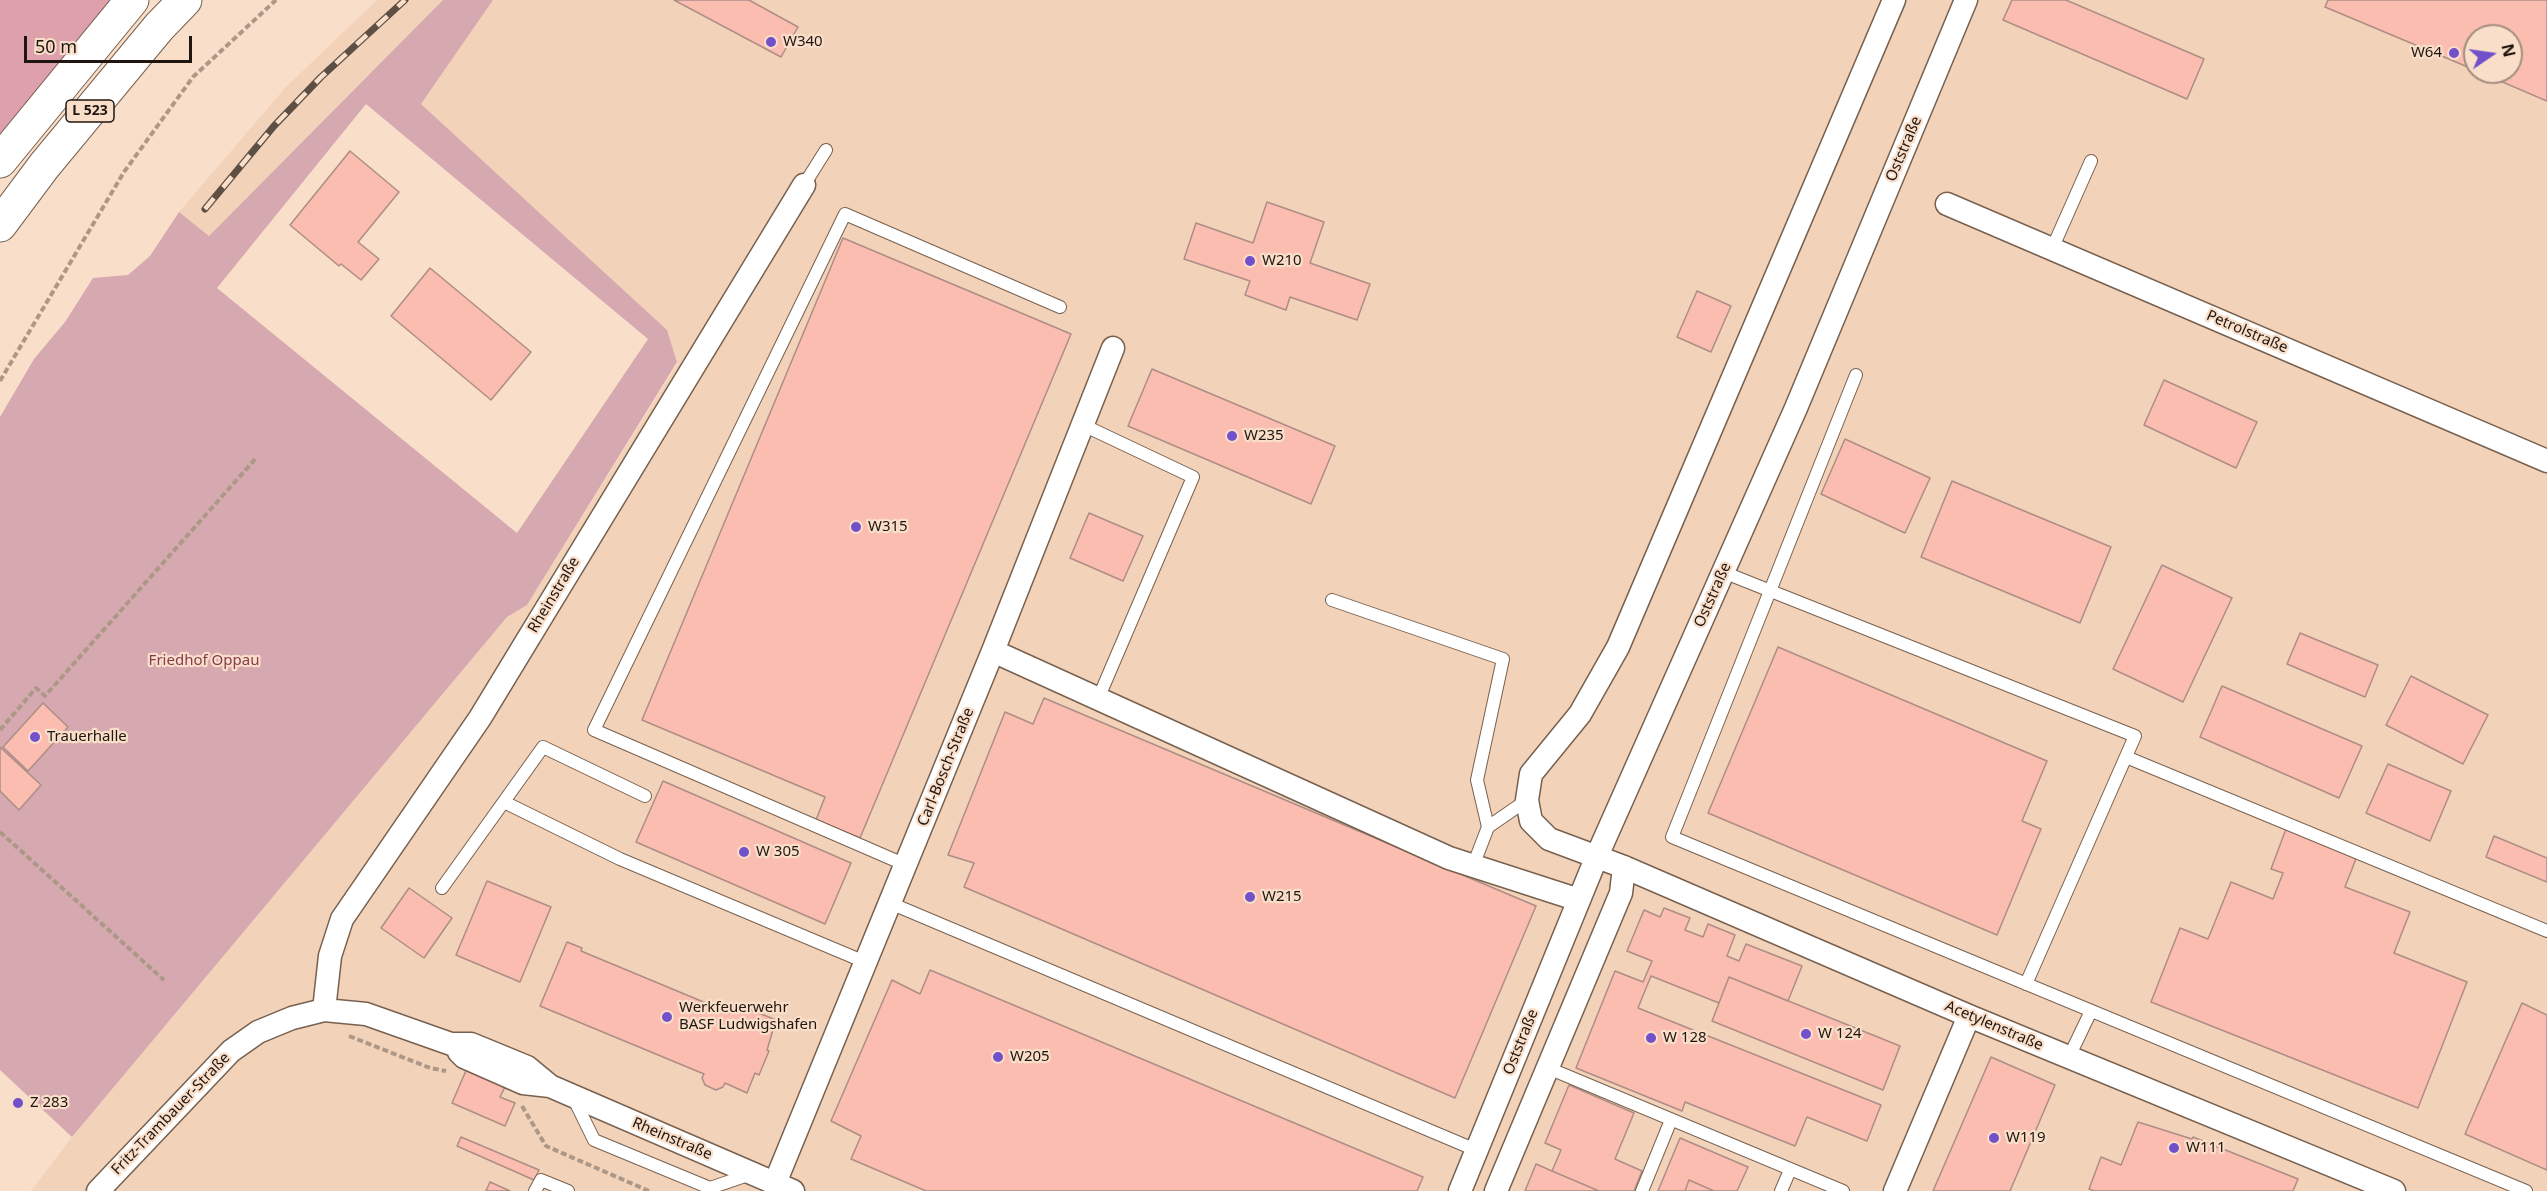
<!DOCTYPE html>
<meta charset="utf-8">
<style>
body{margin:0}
#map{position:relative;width:2547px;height:1191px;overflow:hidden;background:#f9deca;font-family:"Noto Sans",sans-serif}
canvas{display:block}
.north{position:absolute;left:2463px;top:24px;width:60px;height:60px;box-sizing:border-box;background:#f9deca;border:2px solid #a28e7f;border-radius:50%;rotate:77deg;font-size:16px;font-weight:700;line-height:24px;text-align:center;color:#20160f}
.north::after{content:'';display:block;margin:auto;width:21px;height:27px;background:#7250c9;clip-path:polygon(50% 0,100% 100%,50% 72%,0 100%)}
.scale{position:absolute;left:24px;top:36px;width:168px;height:27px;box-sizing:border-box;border:3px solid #20160f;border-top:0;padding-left:8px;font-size:18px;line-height:21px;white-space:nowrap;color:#20160f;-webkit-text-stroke:4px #f9deca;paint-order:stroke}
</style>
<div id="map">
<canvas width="2547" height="1191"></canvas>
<div class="north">N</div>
<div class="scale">50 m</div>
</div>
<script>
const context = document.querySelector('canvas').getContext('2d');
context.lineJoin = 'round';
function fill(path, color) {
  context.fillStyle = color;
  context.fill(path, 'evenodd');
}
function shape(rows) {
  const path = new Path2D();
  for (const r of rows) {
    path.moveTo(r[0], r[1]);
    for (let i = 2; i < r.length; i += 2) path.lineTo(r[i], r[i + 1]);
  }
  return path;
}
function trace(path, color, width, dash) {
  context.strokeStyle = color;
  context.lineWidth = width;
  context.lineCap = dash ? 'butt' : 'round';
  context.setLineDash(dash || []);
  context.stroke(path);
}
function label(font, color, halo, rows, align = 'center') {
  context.font = font + ' "Noto Sans",sans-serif';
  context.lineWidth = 4.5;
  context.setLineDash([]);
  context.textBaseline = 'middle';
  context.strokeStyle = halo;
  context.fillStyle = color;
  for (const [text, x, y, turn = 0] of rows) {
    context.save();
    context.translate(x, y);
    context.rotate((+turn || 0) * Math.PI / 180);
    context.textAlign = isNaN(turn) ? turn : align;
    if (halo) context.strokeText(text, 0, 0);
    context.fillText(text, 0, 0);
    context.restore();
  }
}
fill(shape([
 [377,0,443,0,209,236,179,212,285,88],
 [493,0,2547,0,2547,1191,31,1191,72,1137,507,617,527,605,678,363,667,330,421,104],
 [2475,36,2511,36,2511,72,2475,72]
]), '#f3d2ba');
fill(shape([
 [443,0,493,0,421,104,667,330,677,362,527,605,507,617,72,1137,0,1070,0,417,34,359,65,322,93,278,128,275,150,256,179,212,209,236],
 [366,104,648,339,517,533,217,288]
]), '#d6a8af');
fill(shape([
 [0,0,114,0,71,48,0,138]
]), '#dea0aa');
const building = shape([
 [674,0,749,0,798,27,781,57,674,0],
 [2012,0,2066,0,2204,59,2187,99,2003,20,2012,0],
 [2328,0,2547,0,2547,101,2479,72,2511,72,2511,36,2475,36,2475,70,2325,7,2328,0],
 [350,151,399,192,358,242,379,259,361,280,341,264,339,266,290,225,350,151],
 [1267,202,1324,222,1310,263,1370,284,1357,320,1290,297,1286,310,1245,295,1250,281,1184,259,1196,223,1253,243,1267,202],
 [843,238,1071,334,860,838,816,820,825,797,642,720,843,238],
 [430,268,531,352,491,400,391,316,430,268],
 [1697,291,1731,306,1711,352,1677,337,1697,291],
 [1152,369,1335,446,1311,504,1128,426,1152,369],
 [2164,380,2257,422,2236,468,2144,425,2164,380],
 [1845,439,1930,478,1905,533,1821,494,1845,439],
 [1952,481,2111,547,2080,623,1921,557,1952,481],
 [1089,513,1143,536,1123,581,1070,558,1089,513],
 [2162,565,2232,598,2183,702,2113,669,2162,565],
 [2300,633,2378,665,2365,697,2287,664,2300,633],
 [1778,647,2047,761,2022,821,2041,829,1997,935,1708,813,1778,647],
 [2411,676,2488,715,2463,764,2386,725,2411,676],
 [2222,686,2362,746,2339,798,2200,737,2222,686],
 [1044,698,1536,906,1455,1098,964,887,974,863,948,855,1005,712,1033,724,1044,698],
 [43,703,68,727,28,771,3,747,43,703],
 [0,747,41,785,19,810,0,791,0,747],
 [2388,764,2451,791,2430,841,2366,813,2388,764],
 [663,781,851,863,825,924,636,842,663,781],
 [2286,829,2357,856,2345,887,2410,912,2394,953,2467,982,2418,1108,2151,1002,2180,928,2208,939,2231,882,2273,899,2283,873,2271,869,2286,829],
 [2494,836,2547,858,2547,882,2486,857,2494,836],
 [487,881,551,907,520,982,456,955,487,881],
 [409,888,452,918,424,958,381,928,409,888],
 [1664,908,1690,918,1685,930,1703,937,1708,924,1735,935,1727,956,1739,961,1746,944,1802,966,1788,1001,1729,977,1719,1003,1651,976,1638,1008,1881,1105,1867,1141,1807,1117,1795,1146,1685,1102,1682,1111,1576,1068,1615,971,1643,982,1652,961,1627,951,1644,910,1660,917,1664,908],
 [567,942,582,948,581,951,730,1013,734,1003,776,1020,767,1050,769,1051,759,1075,755,1073,747,1093,725,1083,723,1087,716,1090,705,1085,702,1078,704,1074,540,1006,567,942],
 [930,970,1423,1177,1417,1191,926,1191,851,1159,861,1136,831,1121,892,980,920,994,930,970],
 [1729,977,1900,1046,1883,1090,1712,1021,1729,977],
 [2522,1003,2547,1015,2547,1170,2465,1134,2522,1003],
 [1991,1057,2055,1085,2010,1191,1933,1191,1991,1057],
 [468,1066,507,1083,500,1097,515,1103,505,1126,452,1103,468,1066],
 [1569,1085,1634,1113,1615,1159,1642,1171,1634,1191,1599,1191,1552,1171,1561,1150,1545,1143,1569,1085],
 [2138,1122,2192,1139,2193,1137,2298,1179,2293,1191,2094,1191,2089,1189,2101,1157,2121,1165,2138,1122],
 [461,1137,539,1170,534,1180,457,1146,461,1137],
 [1680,1138,1748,1167,1737,1191,1714,1191,1689,1180,1685,1191,1658,1191,1680,1138],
 [1536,1164,1552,1171,1599,1191,1525,1191,1536,1164],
 [1689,1180,1714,1191,1685,1191,1689,1180],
 [490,1182,510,1191,486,1191,490,1182]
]);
fill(building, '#fbbdaf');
trace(building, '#ad8d86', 1.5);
const service = shape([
 [804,185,826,150],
 [2052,249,2091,161],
 [1856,375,1672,837,2526,1191],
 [1083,425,1193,477,1098,699],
 [1723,572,2135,736,2026,984],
 [1332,600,1503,659,1477,780,1488,827,1527,800],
 [2126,757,2547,931],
 [504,802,620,859,865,962],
 [906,865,594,730,845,214,1060,307],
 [1473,866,1488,827],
 [442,888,543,747,645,796],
 [890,903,1476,1150],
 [2069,1057,2091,1011],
 [1548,1068,1843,1191],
 [573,1097,594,1140,710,1188,751,1174],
 [535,1191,541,1180,568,1191],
 [1642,1191,1671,1120],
 [1781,1191,1790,1170]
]);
const minor = shape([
 [1894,0,1618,647,1580,714,1531,774,1527,800,1531,821,1549,839,1624,867,1969,1016,2394,1191],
 [1947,204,2547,461],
 [993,651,1449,858,1579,900],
 [324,1010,330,956,342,919,480,718,804,185],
 [459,1052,464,1057,523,1083,550,1086],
 [775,1183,993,651,1113,348],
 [98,1191,231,1051,258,1032,292,1018,324,1010,366,1014,451,1044,471,1044,527,1067,550,1086,793,1191],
 [1460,1191,1597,856,1796,408,1966,0],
 [1496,1191,1621,893,1624,867],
 [1895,1191,1969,1016]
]);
const trunk = shape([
 [0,161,132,0],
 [0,225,44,166,159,27,185,0]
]);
trace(service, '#77604e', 14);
trace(minor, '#77604e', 25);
trace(trunk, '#77604e', 35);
trace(shape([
 [0,381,124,172,193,77,276,0],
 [0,730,36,688,45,696,257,457],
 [0,832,164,980],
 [349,1036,430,1068,446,1071],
 [522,1106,546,1146,649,1191]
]), '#ad9888', 4, [6, 3]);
trace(service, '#fff', 12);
trace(minor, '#fff', 22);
trace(trunk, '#fff', 33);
const rail = shape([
 [205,209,274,126,321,77,405,0]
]);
trace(rail, '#5e4f44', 7);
trace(rail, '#f9deca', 4.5, [14]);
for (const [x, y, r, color] of [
 [771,42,6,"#7250c9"],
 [2454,53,6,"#7250c9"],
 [1250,261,6,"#7250c9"],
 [1232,436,6,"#7250c9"],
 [856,527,6,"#7250c9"],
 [35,737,6,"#7250c9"],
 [744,852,6,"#7250c9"],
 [1250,897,6,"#7250c9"],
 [667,1017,6,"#7250c9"],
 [1806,1034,6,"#7250c9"],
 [1651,1038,6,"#7250c9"],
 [998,1057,6,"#7250c9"],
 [18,1103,6,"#7250c9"],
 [1994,1138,6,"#7250c9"],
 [2174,1148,6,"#7250c9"]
]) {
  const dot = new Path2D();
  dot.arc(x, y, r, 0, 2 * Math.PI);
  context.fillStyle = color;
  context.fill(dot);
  trace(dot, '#f9deca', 2);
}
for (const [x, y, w] of [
 [90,111,48]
]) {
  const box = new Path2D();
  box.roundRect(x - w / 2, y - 11, w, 22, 4.5);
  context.fillStyle = '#f9deca';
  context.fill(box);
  trace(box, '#20160f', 1.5);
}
label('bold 14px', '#20160f', null, [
 ["L 523",90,111]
]);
label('15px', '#20160f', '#f9deca', [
 ["W340",783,42],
 ["W64",2442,53,"right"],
 ["W210",1262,261],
 ["W235",1244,436],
 ["W315",868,527],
 ["Trauerhalle",47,737],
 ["W 305",756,852],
 ["W215",1262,897],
 ["Werkfeuerwehr",679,1008],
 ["BASF Ludwigshafen",679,1025],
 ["W 124",1818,1034],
 ["W 128",1663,1038],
 ["W205",1010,1057],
 ["Z 283",30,1103],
 ["W119",2006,1138],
 ["W111",2186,1148]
], 'left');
label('15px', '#20160f', '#f9deca', [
 ["Oststraße",1904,149,-67],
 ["Petrolstraße",2247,332,23],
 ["Rheinstraße",554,595,-59],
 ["Oststraße",1713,595,-66],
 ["Carl-Bosch-Straße",946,767,-68],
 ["Acetylenstraße",1994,1026,23],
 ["Oststraße",1521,1042,-68],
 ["Fritz-Trambauer-Straße",171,1114,-46],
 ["Rheinstraße",672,1139,23]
]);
label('15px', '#873b4c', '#f9deca', [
 ["Friedhof Oppau",204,661]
]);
</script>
